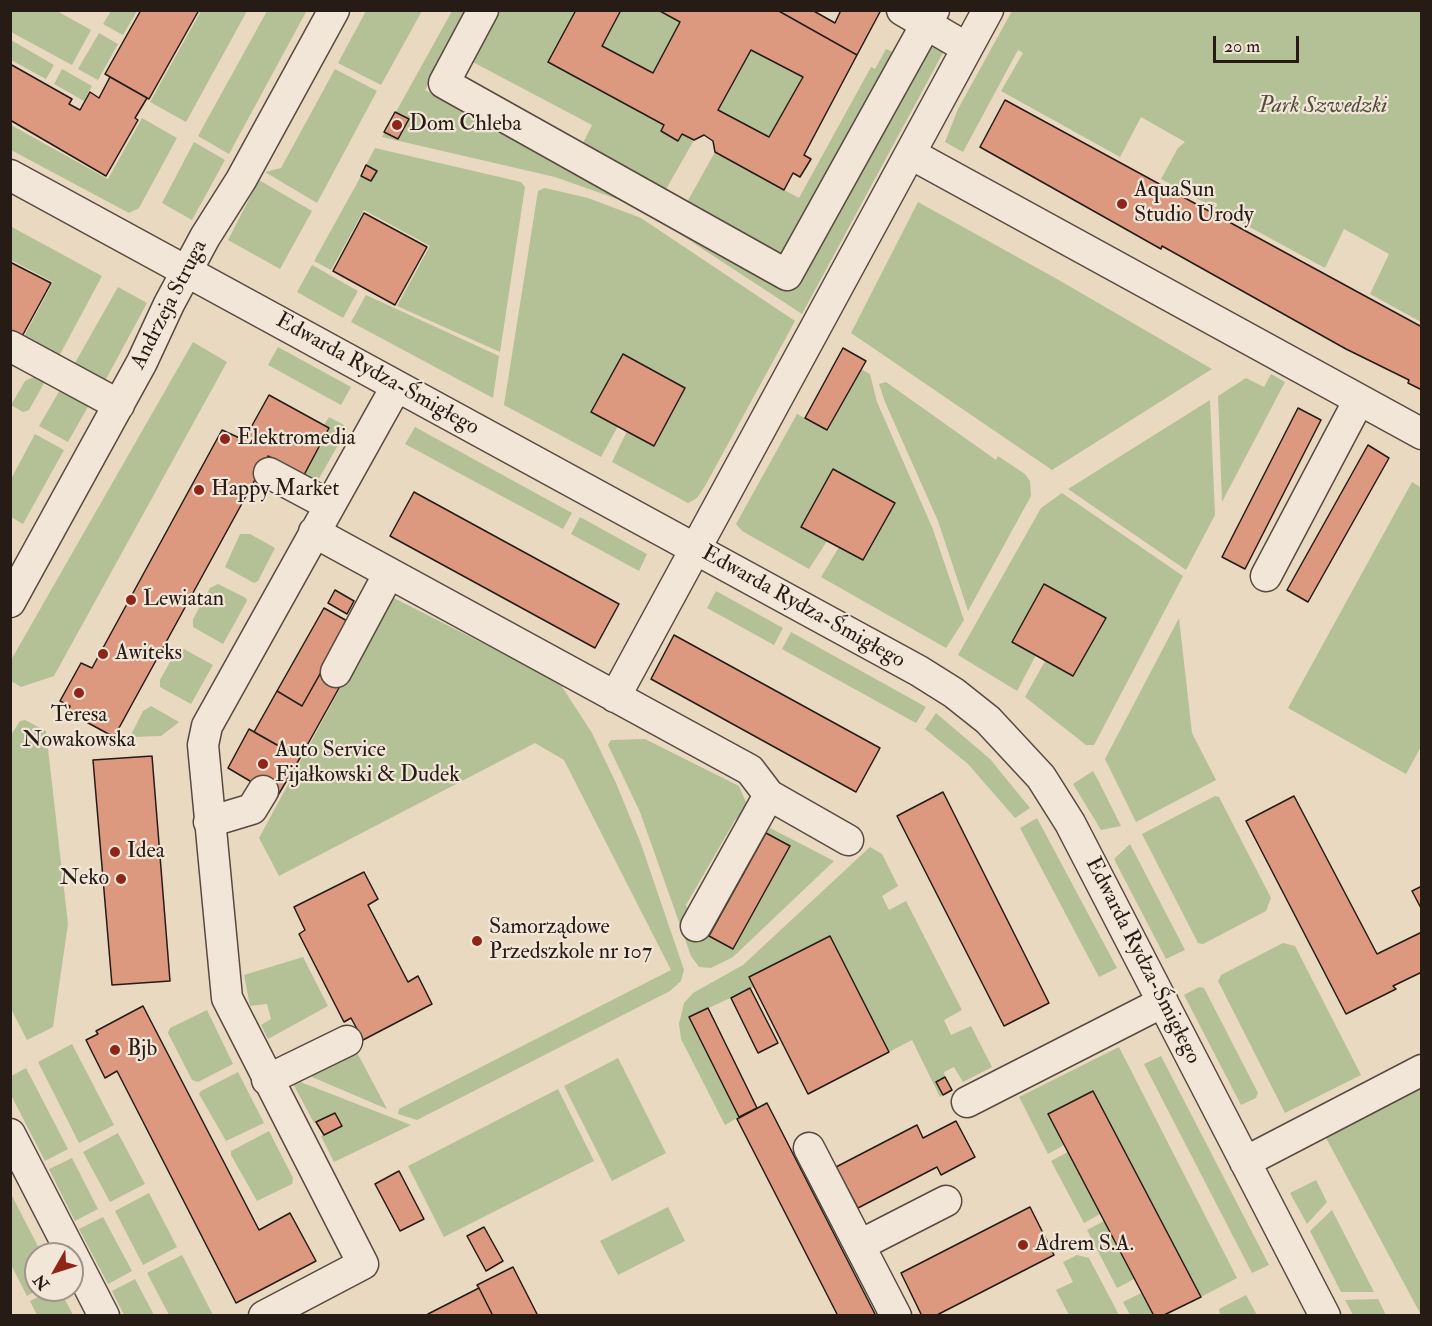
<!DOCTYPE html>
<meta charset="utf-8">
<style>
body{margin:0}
#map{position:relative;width:1432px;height:1326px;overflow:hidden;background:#e9d9c1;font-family:"IM FELL Double Pica",serif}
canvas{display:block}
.frame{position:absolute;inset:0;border:12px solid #261b15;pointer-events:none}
.north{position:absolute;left:24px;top:1242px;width:60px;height:60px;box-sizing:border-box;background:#f1e6d7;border:2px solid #a09589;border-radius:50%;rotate:231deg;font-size:16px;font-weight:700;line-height:24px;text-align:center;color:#261b15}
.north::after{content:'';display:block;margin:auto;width:21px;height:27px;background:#8f2418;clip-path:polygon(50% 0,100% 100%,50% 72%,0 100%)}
.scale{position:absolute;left:1213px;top:36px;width:86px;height:27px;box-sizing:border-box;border:3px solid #261b15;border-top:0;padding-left:8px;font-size:18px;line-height:21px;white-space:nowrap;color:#261b15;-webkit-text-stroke:4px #f1e6d7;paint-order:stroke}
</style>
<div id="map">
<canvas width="1432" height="1326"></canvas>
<div class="frame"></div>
<div class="north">N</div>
<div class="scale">20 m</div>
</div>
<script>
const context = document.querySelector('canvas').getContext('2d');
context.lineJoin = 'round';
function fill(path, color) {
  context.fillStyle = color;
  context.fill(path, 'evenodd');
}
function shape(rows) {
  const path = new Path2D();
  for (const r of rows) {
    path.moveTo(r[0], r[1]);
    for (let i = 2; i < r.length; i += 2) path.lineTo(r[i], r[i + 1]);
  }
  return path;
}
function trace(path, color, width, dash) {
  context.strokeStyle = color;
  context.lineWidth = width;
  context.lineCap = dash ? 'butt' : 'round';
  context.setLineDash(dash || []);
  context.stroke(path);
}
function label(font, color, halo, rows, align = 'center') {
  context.font = font + ' "IM FELL Double Pica",serif';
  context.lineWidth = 4.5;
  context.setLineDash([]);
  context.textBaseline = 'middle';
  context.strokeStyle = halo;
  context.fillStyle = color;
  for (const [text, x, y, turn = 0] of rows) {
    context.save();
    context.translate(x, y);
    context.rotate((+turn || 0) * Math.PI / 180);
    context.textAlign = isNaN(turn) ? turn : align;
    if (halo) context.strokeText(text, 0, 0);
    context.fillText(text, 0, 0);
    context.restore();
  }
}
fill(shape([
 [11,10,57,11,91,30,72,65,11,32],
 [111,11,137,11,123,35,103,24],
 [201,11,247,11,186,122,150,102],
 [304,11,306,12,229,154,198,136,267,11],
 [366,11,422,11,381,85,338,63],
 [452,11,469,11,425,90,793,289,929,40,945,49,802,314,637,206,555,177,382,137],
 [495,11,576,11,549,61,664,125,661,131,678,141,682,134,694,140,665,191,582,145,592,125,469,60],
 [621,11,658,11,680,22,653,73,602,46],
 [1012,11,1421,11,1421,322,1370,294,1389,254,1344,229,1325,268,1161,179,1178,148,1185,142,1141,117,1120,157,1001,91,1023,53,1018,50,963,152,945,142,958,109],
 [99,33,118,44,98,80,78,69],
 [11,40,54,65,46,79,11,60],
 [886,49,893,52,784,257,686,204,715,152,799,198,871,67,875,69],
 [751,50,803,77,769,137,718,110],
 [62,69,92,86,84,101,54,84],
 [335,69,377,91,317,203,265,172,281,168],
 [142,118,177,138,139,208,129,213,11,150,11,125,108,179],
 [194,142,225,160,192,220,162,203],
 [375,148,521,182,525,187,500,352,397,306,430,246,364,210,331,270,314,261,361,176,371,181,377,172,366,165],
 [259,180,312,211,280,269,228,240],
 [545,188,588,198,641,218,795,321,705,486,697,498,688,503,612,462,627,431,654,445,684,388,623,354,592,411,618,426,601,457,504,405,538,191],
 [918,202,1057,279,1212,369,1052,470,851,333],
 [10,226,102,276,57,360,21,342,53,282,11,260],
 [312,265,358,291,343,318,297,292],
 [118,287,147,303,105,381,71,370],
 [366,295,499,356,493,398,351,322],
 [193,342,227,362,54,676,21,687,11,681,11,660],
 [278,347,351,387,341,405,268,365],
 [861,369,870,374,877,402,932,527,964,620,946,648,821,577,839,547,862,560,833,470,801,527,827,541,809,569,742,531,736,524,797,414,828,430],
 [40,374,48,376,29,410,23,412,11,405,25,381],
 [1271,374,1285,382,1222,502,1218,396,1246,378,1264,387],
 [886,382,996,460,998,456,1025,474,1030,481,1031,496,968,611,938,521,885,402,879,384],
 [64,383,90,403,68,442,39,426],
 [1210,400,1215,515,1186,570,1068,489],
 [329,417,344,425,346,431,317,482,304,475,329,428,324,425],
 [415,427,572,513,563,529,405,444],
 [35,434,64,450,23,524,11,517,11,479],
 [1412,482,1422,488,1422,745,1406,774,1288,708],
 [1062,493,1183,576,1094,745,1086,745,1025,697,1045,661,1073,676,1105,618,1044,584,1012,642,1036,655,1017,691,958,655,1041,508],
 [580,517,647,554,639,571,571,534],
 [240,534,250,534,275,548,258,581,254,583,225,567],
 [218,584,246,598,247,601,223,644,193,627,193,619,210,588],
 [716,591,783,628,774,645,707,608],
 [390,596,559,682,592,733,616,783,641,844,684,970,681,981,670,991,417,1120,398,1114,399,1109,671,970,564,760,535,743,279,876,259,838],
 [1179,618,1192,733,1216,780,1136,822,1105,759],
 [791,632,926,707,916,723,782,649],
 [182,648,213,665,191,704,160,687,160,680,176,651],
 [151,706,179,722,161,736,130,737,143,711],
 [936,713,990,759,1030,808,1015,818,968,764,925,729],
 [25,720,46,731,68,924,53,1027,27,1040,10,1007,11,735,20,721],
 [645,739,739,786,748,807,745,813,735,820,686,905,693,925,734,949,790,847,766,833,770,828,834,861,733,957,711,968,699,967,691,956,640,812,608,745,611,740],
 [1093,771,1098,780,1121,826,1101,830,1073,784],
 [1215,796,1219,797,1271,898,1266,911,1203,944,1198,943,1142,834],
 [1037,818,1117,968,1099,977,1020,828],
 [1130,844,1185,950,1166,959,1114,859],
 [870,847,882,854,898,886,882,896,889,910,906,901,962,1010,944,1020,951,1035,971,1026,992,1067,963,1082,954,1067,944,1072,945,1077,936,1082,943,1095,940,1097,912,1040,889,1052,830,936,749,977,754,987,689,1017,739,1117,725,1125,681,1039,679,1024,684,1003,693,993,743,965],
 [1283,943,1295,946,1361,1075,1285,1113,1218,981,1221,975],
 [303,957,328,1006,268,1039,261,1025,271,1019,267,1004,250,1006,244,975],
 [1199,987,1204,988,1258,1093,1256,1098,1241,1105,1184,995],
 [207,1010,233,1064,198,1082,192,1080,168,1033,170,1028],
 [72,1044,114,1125,79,1143,38,1062],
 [353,1045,387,1109,298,1071],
 [1119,1047,1237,1278,1201,1297,1093,1091,1048,1114,1064,1145,1048,1154,1019,1097],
 [1161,1056,1269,1265,1252,1273,1144,1064],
 [618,1058,666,1153,612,1181,564,1086],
 [26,1068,68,1149,45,1161,11,1095,11,1076],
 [238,1072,264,1123,226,1141,199,1094,201,1091],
 [290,1078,411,1125,334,1162,321,1136,342,1126,335,1113,314,1123],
 [1421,1086,1421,1315,1325,1136],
 [558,1089,594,1161,444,1237,408,1166],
 [269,1131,293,1178,292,1184,257,1201,231,1155,231,1151],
 [118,1133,145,1184,110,1202,83,1152],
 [1068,1152,1100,1214,1084,1223,1051,1161],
 [72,1158,98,1209,75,1221,49,1169],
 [1316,1180,1327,1202,1307,1224,1290,1193],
 [149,1193,177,1247,143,1265,115,1211],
 [11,1194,42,1254,36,1254,37,1290,27,1296,11,1265],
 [668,1207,685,1241,618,1275,600,1241],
 [1332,1210,1374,1292,1341,1292,1310,1231],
 [103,1217,132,1271,108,1284,79,1229],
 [1104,1221,1134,1279,1117,1288,1087,1230],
 [182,1255,213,1315,169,1315,147,1273],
 [1077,1255,1089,1258,1119,1315,1069,1315,1056,1290,1073,1282,1063,1262],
 [135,1279,154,1315,124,1315,112,1291],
 [52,1290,60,1290,73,1315,37,1315,30,1301],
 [1141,1293,1154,1315,1130,1315,1123,1302],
 [1246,1295,1257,1315,1220,1315,1219,1309],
 [1378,1299,1386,1315,1353,1315,1345,1300]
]), '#b4c095');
const building = shape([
 [141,10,199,10,149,99,105,74,141,10],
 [576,10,621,10,602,46,653,73,680,22,658,10,777,10,857,55,804,155,811,159,800,177,793,173,784,190,715,152,713,141,704,135,694,140,682,134,678,141,661,131,664,125,548,62,576,10],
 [751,50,803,77,769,137,718,110,751,50],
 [777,10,812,10,835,23,841,10,881,10,857,55,777,10],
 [10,64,72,99,69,104,80,110,90,92,99,98,110,77,147,98,135,118,138,120,106,176,10,120,10,64],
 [1005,100,1422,327,1422,390,1408,383,1409,380,1346,349,1162,246,1161,249,980,147,1005,100],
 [395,112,409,119,398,139,384,132,395,112],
 [366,165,377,171,371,181,361,176,366,165],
 [364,213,427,247,395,305,333,271,364,213],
 [10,262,51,283,20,340,10,334,10,262],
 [843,348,866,361,827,430,805,418,843,348],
 [623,354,685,388,654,446,591,412,623,354],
 [269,395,329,428,304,475,268,456,114,737,68,712,70,706,60,701,81,663,92,668,222,430,244,440,269,395],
 [1298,408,1321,420,1245,569,1222,557,1298,408],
 [1368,445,1389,458,1308,602,1287,590,1368,445],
 [833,469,895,503,863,560,801,527,833,469],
 [414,492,619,604,595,648,390,536,414,492],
 [1044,584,1106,618,1073,676,1012,642,1044,584],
 [335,590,354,601,347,614,328,603,335,590],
 [324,608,349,622,302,706,277,691,324,608],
 [674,635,880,748,856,792,651,679,674,635],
 [324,667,344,679,300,758,254,732,277,691,302,706,324,667],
 [249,729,300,758,277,797,228,768,249,729],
 [152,756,170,981,112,985,93,760,152,756],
 [943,792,1049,1003,1004,1026,897,816,943,792],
 [1294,796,1377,954,1422,932,1422,972,1393,986,1396,989,1346,1014,1246,821,1294,796],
 [766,833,790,846,733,949,709,936,766,833],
 [364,872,378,899,368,905,408,982,418,976,432,1004,363,1040,351,1018,344,1022,299,934,305,930,294,907,364,872],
 [1422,886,1422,910,1412,891,1422,886],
 [830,936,889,1052,808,1094,749,977,830,936],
 [750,988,778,1043,758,1053,731,998,750,988],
 [143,1006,259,1230,290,1213,316,1261,236,1303,117,1071,105,1078,86,1040,98,1034,96,1031,143,1006],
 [708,1008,757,1108,739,1117,689,1017,708,1008],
 [945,1077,952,1090,943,1095,936,1082,945,1077],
 [1093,1091,1201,1297,1162,1316,1154,1316,1048,1114,1093,1091],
 [767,1103,876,1316,838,1316,737,1119,767,1103],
 [335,1113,342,1126,324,1135,316,1122,335,1113],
 [956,1121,975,1157,941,1175,937,1167,858,1208,836,1167,917,1125,923,1138,956,1121],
 [399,1171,424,1219,400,1231,375,1184,399,1171],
 [1030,1207,1054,1255,935,1316,922,1316,901,1273,1030,1207],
 [484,1227,503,1261,486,1271,467,1236,484,1227],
 [513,1267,538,1316,493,1316,479,1288,477,1285,513,1267],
 [479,1288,493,1316,429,1316,428,1314,479,1288]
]);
fill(building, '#dc9980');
trace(building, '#261b15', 1.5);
const minor = shape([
 [483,10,444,83,787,275,934,10],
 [902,10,967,48],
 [911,154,1422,434],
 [10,175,919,671,954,693,988,720,1041,777,1070,823,1325,1316],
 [10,346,119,405],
 [269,473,329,505],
 [314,532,750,770,769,795,848,840],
 [1266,576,1359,400],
 [10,602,142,362,169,304,205,237,241,180,334,10],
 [336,672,389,573],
 [615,697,988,10],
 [209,822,252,809,263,791],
 [696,926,769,795],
 [267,1080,347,1041],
 [967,1102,1163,1002],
 [10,1134,104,1316],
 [809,1148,896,1316],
 [1245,1162,1422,1070],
 [860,1245,946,1201],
 [264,1316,363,1264,227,998,203,745,207,726,396,387]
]);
trace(minor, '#574a40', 33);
trace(minor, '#f1e6d7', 30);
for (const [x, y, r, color] of [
 [397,125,6,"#8f2418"],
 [1122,204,6,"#8f2418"],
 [225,439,6,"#8f2418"],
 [199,490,6,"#8f2418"],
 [131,600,6,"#8f2418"],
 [103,654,6,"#8f2418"],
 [79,693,6,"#8f2418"],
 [263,764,6,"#8f2418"],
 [115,852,6,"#8f2418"],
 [121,879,6,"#8f2418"],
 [477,941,6,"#8f2418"],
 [115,1050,6,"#8f2418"],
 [1023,1245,6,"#8f2418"]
]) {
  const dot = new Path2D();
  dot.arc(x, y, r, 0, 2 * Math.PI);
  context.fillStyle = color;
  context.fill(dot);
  trace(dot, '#f1e6d7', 2);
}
label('italic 22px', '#514d3b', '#f1e6d7', [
 ["Park Szwedzki",1323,107]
]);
label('22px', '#261b15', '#f1e6d7', [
 ["Dom Chleba",409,125],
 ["AquaSun",1134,191],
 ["Studio Urody",1134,216],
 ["Elektromedia",237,439],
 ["Happy Market",211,490],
 ["Lewiatan",143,600],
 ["Awiteks",115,654],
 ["Teresa",79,716,"center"],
 ["Nowakowska",79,741,"center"],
 ["Auto Service",275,751],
 ["Fijałkowski & Dudek",275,776],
 ["Idea",127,852],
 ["Neko",109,879,"right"],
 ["Samorządowe",489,928],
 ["Przedszkole nr 107",489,953],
 ["Bjb",127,1050],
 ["Adrem S.A.",1035,1245]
], 'left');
label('22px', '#261b15', '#f1e6d7', [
 ["Andrzeja Struga",170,305,-63],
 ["Edwarda Rydza-Śmigłego",377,375,29],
 ["Edwarda Rydza-Śmigłego",803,608,29],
 ["Edwarda Rydza-Śmigłego",1142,961,63]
]);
</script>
